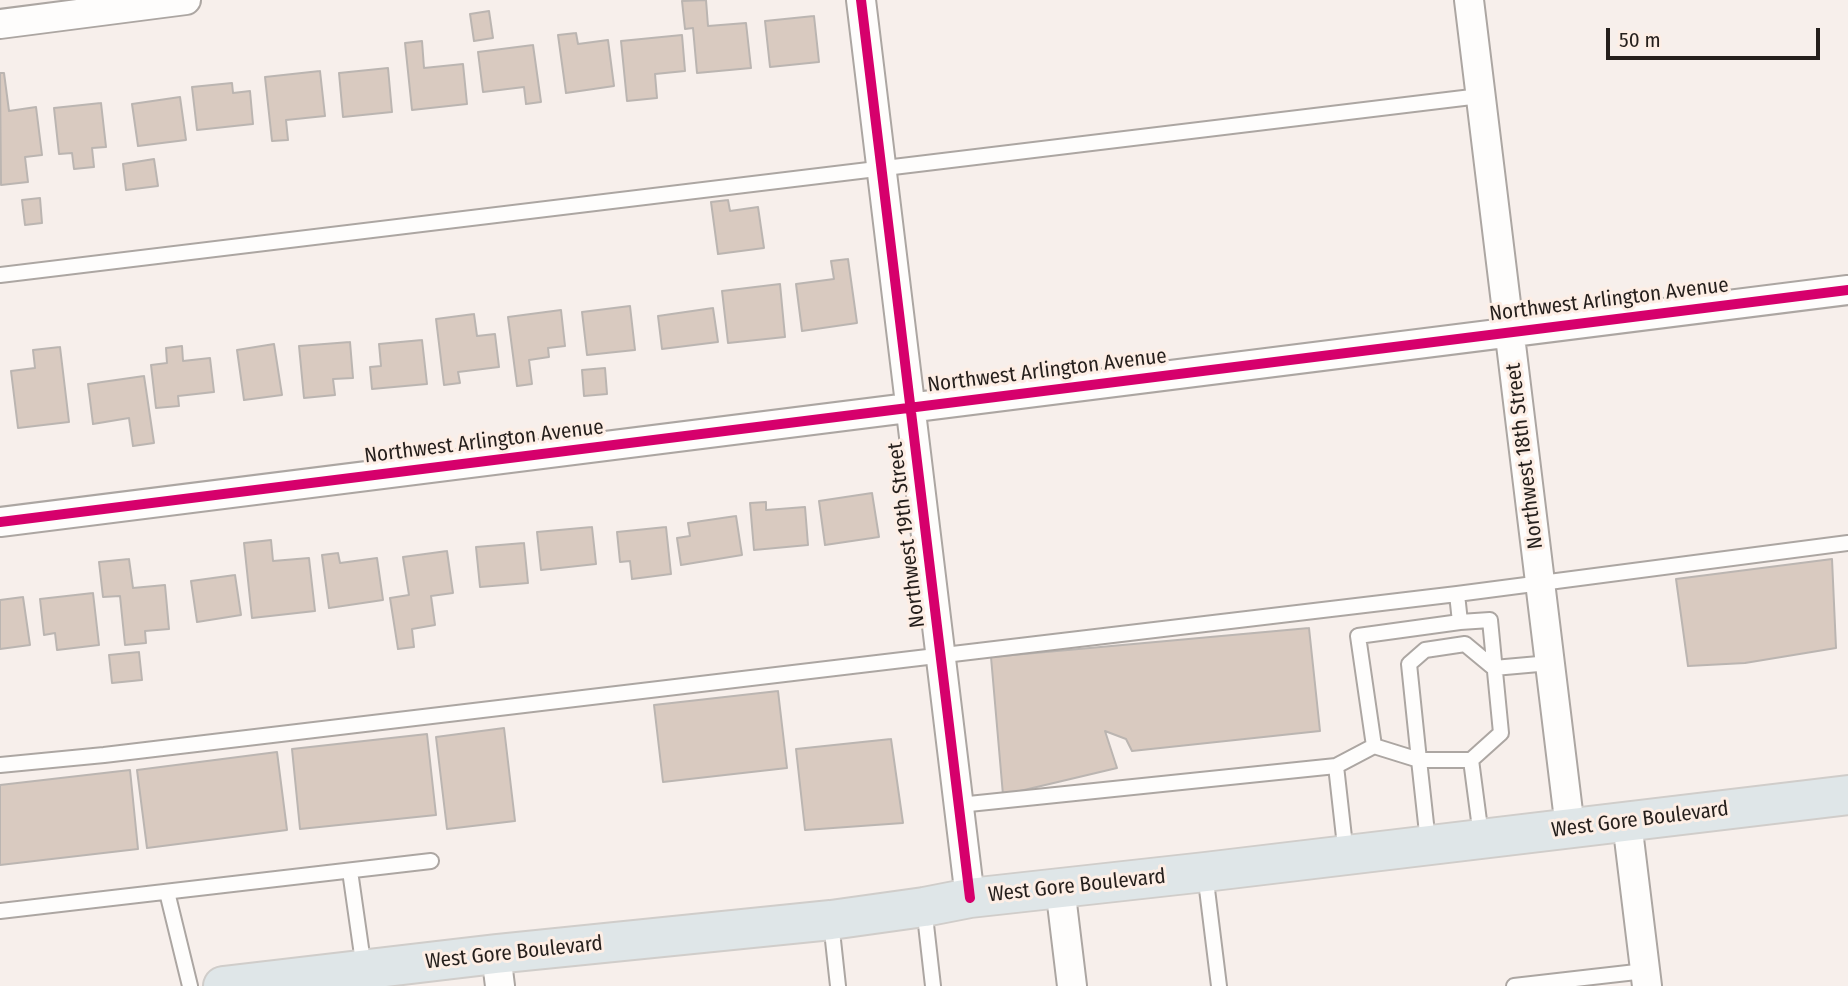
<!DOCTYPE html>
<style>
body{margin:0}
#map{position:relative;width:1848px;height:986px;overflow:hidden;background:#f7efeb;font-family:"Fira Sans Condensed",sans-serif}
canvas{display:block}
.scale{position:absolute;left:1606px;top:28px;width:214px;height:32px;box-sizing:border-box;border:4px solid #251f1c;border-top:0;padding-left:9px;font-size:21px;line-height:24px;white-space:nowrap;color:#251f1c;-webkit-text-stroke:5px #fdeee5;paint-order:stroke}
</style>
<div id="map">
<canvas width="1848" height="986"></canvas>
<div class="scale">50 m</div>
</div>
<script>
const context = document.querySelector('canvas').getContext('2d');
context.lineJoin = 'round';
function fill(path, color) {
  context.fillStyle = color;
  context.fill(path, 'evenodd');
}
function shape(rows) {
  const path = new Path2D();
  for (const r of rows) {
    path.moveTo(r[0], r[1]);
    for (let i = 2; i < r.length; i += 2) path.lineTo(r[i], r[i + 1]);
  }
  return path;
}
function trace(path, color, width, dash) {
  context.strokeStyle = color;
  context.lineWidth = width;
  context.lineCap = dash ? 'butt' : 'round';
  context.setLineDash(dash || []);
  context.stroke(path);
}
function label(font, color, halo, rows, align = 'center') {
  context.font = font + ' "Fira Sans Condensed",sans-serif';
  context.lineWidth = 6;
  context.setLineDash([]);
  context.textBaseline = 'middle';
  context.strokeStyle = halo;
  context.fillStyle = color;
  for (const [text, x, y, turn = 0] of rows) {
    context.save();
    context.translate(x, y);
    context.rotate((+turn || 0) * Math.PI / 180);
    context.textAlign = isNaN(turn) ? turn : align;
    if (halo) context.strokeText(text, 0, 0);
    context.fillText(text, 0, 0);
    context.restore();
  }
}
const building = shape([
 [706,0,708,26,746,23,751,68,697,73,693,28,685,29,682,1,706,0],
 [489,11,493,38,474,41,470,14,489,11],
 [814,16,819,62,770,67,765,21,814,16],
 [576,33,578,44,608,40,614,86,566,93,558,35,576,33],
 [682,35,685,71,655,74,657,98,627,101,621,41,682,35],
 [422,41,424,68,463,64,467,104,412,110,405,43,422,41],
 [533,45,541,102,526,104,524,87,483,92,478,52,533,45],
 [388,68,392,112,343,117,339,73,388,68],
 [320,71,325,116,286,120,288,140,272,141,265,77,320,71],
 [0,73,4,73,9,111,36,107,42,155,25,157,28,182,1,185,0,73],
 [232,83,233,93,250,91,253,124,197,130,192,87,232,83],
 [180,97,186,140,138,146,132,104,180,97],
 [101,103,106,147,92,148,94,167,74,169,72,153,59,154,54,108,101,103],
 [154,159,158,186,126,190,123,164,154,159],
 [40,198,42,223,25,225,22,200,40,198],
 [728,200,730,211,758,207,764,248,718,254,711,202,728,200],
 [848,259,857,323,802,331,796,284,834,279,831,261,848,259],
 [780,284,785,337,728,343,722,291,780,284],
 [630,306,635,350,587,355,582,312,630,306],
 [713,308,718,342,662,349,658,316,713,308],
 [561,310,565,346,548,348,549,357,529,360,532,384,517,386,508,317,561,310],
 [474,314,477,336,495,334,499,367,458,372,460,383,444,385,436,319,474,314],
 [422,340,427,384,372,389,370,367,381,366,379,344,422,340],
 [350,342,353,378,333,379,335,395,304,398,299,346,350,342],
 [274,344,282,395,244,400,237,350,274,344],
 [182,346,183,361,210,358,214,392,178,396,179,406,156,408,151,365,167,363,166,348,182,346],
 [60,347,69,422,18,428,11,371,35,368,33,350,60,347],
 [605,368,607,394,584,396,582,370,605,368],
 [144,376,154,443,133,446,129,418,93,424,88,384,144,376],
 [872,493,879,537,825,545,819,501,872,493],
 [766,502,766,510,805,507,808,545,754,550,750,503,766,502],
 [736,516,742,555,681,565,677,538,690,536,688,523,736,516],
 [592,527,596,564,541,570,537,532,592,527],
 [666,527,671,574,632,579,630,561,620,562,617,532,666,527],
 [271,540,273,561,309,558,315,611,252,618,244,543,271,540],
 [524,543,528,583,480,587,476,547,524,543],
 [447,551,453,593,431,596,435,625,412,629,414,647,398,649,390,598,409,595,403,557,447,551],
 [338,553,340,563,377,558,383,600,329,608,322,555,338,553],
 [129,559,133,588,165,585,169,629,145,631,146,643,125,645,120,596,103,597,99,562,129,559],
 [1832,559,1836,648,1745,663,1688,666,1676,579,1832,559],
 [235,575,241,615,197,622,191,581,235,575],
 [93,593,99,645,57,650,55,633,44,635,40,599,93,593],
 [23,597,30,645,0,649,0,600,23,597],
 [1309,628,1320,731,1132,751,1126,739,1105,731,1117,768,1003,795,991,657,1309,628],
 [139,652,142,680,112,683,109,655,139,652],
 [778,691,787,768,663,782,654,705,778,691],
 [504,728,515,821,447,829,436,737,504,728],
 [427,734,436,815,300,829,292,749,427,734],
 [891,739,903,823,805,830,796,749,891,739],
 [277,752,287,830,147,848,137,770,277,752],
 [130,770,138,849,0,865,0,785,130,770]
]);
fill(building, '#d9cac0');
trace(building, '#bbb5b1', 2);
const service = shape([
 [0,275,1480,96],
 [1457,594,1460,622,1490,620,1501,733,1471,760,1481,836],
 [1471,760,1419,760,1409,664,1425,650,1465,644,1494,668,1550,663],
 [0,765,104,755,1457,594,1848,543],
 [1336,766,1346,855],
 [959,805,1336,766,1374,746],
 [1428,842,1419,760,1374,746,1358,636,1460,622],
 [350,871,364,969],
 [1205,873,1219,986],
 [167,892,190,986],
 [924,907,933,986],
 [0,911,431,861],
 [831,922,838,986],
 [1514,986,1645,971]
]);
const minor = shape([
 [861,0,970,898],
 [1469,0,1570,828],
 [0,24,186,0],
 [0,522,1848,290],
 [1627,822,1647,986],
 [1060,887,1072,986],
 [496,954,500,986]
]);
const primary = shape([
 [223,986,496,954,831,920,924,907,970,898,1205,872,1848,795]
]);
trace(service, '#aca6a2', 18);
trace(minor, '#aca6a2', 32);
trace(primary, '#d0cdca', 42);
trace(service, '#fefdfc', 14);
trace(minor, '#fefdfc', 28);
trace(primary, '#dfe6e8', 38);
trace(shape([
 [861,0,970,898],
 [0,522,1848,290]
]), '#d6006c', 10);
label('21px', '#251f1c', '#fdeee5', [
 ["Northwest Arlington Avenue",1609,300,-7],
 ["Northwest Arlington Avenue",1047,371,-7],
 ["Northwest Arlington Avenue",484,442,-7],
 ["Northwest 18th Street",1525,456,-97],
 ["Northwest 19th Street",907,535,-97],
 ["West Gore Boulevard",1640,820,-7],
 ["West Gore Boulevard",1077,886,-6],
 ["West Gore Boulevard",514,953,-6]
]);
</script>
